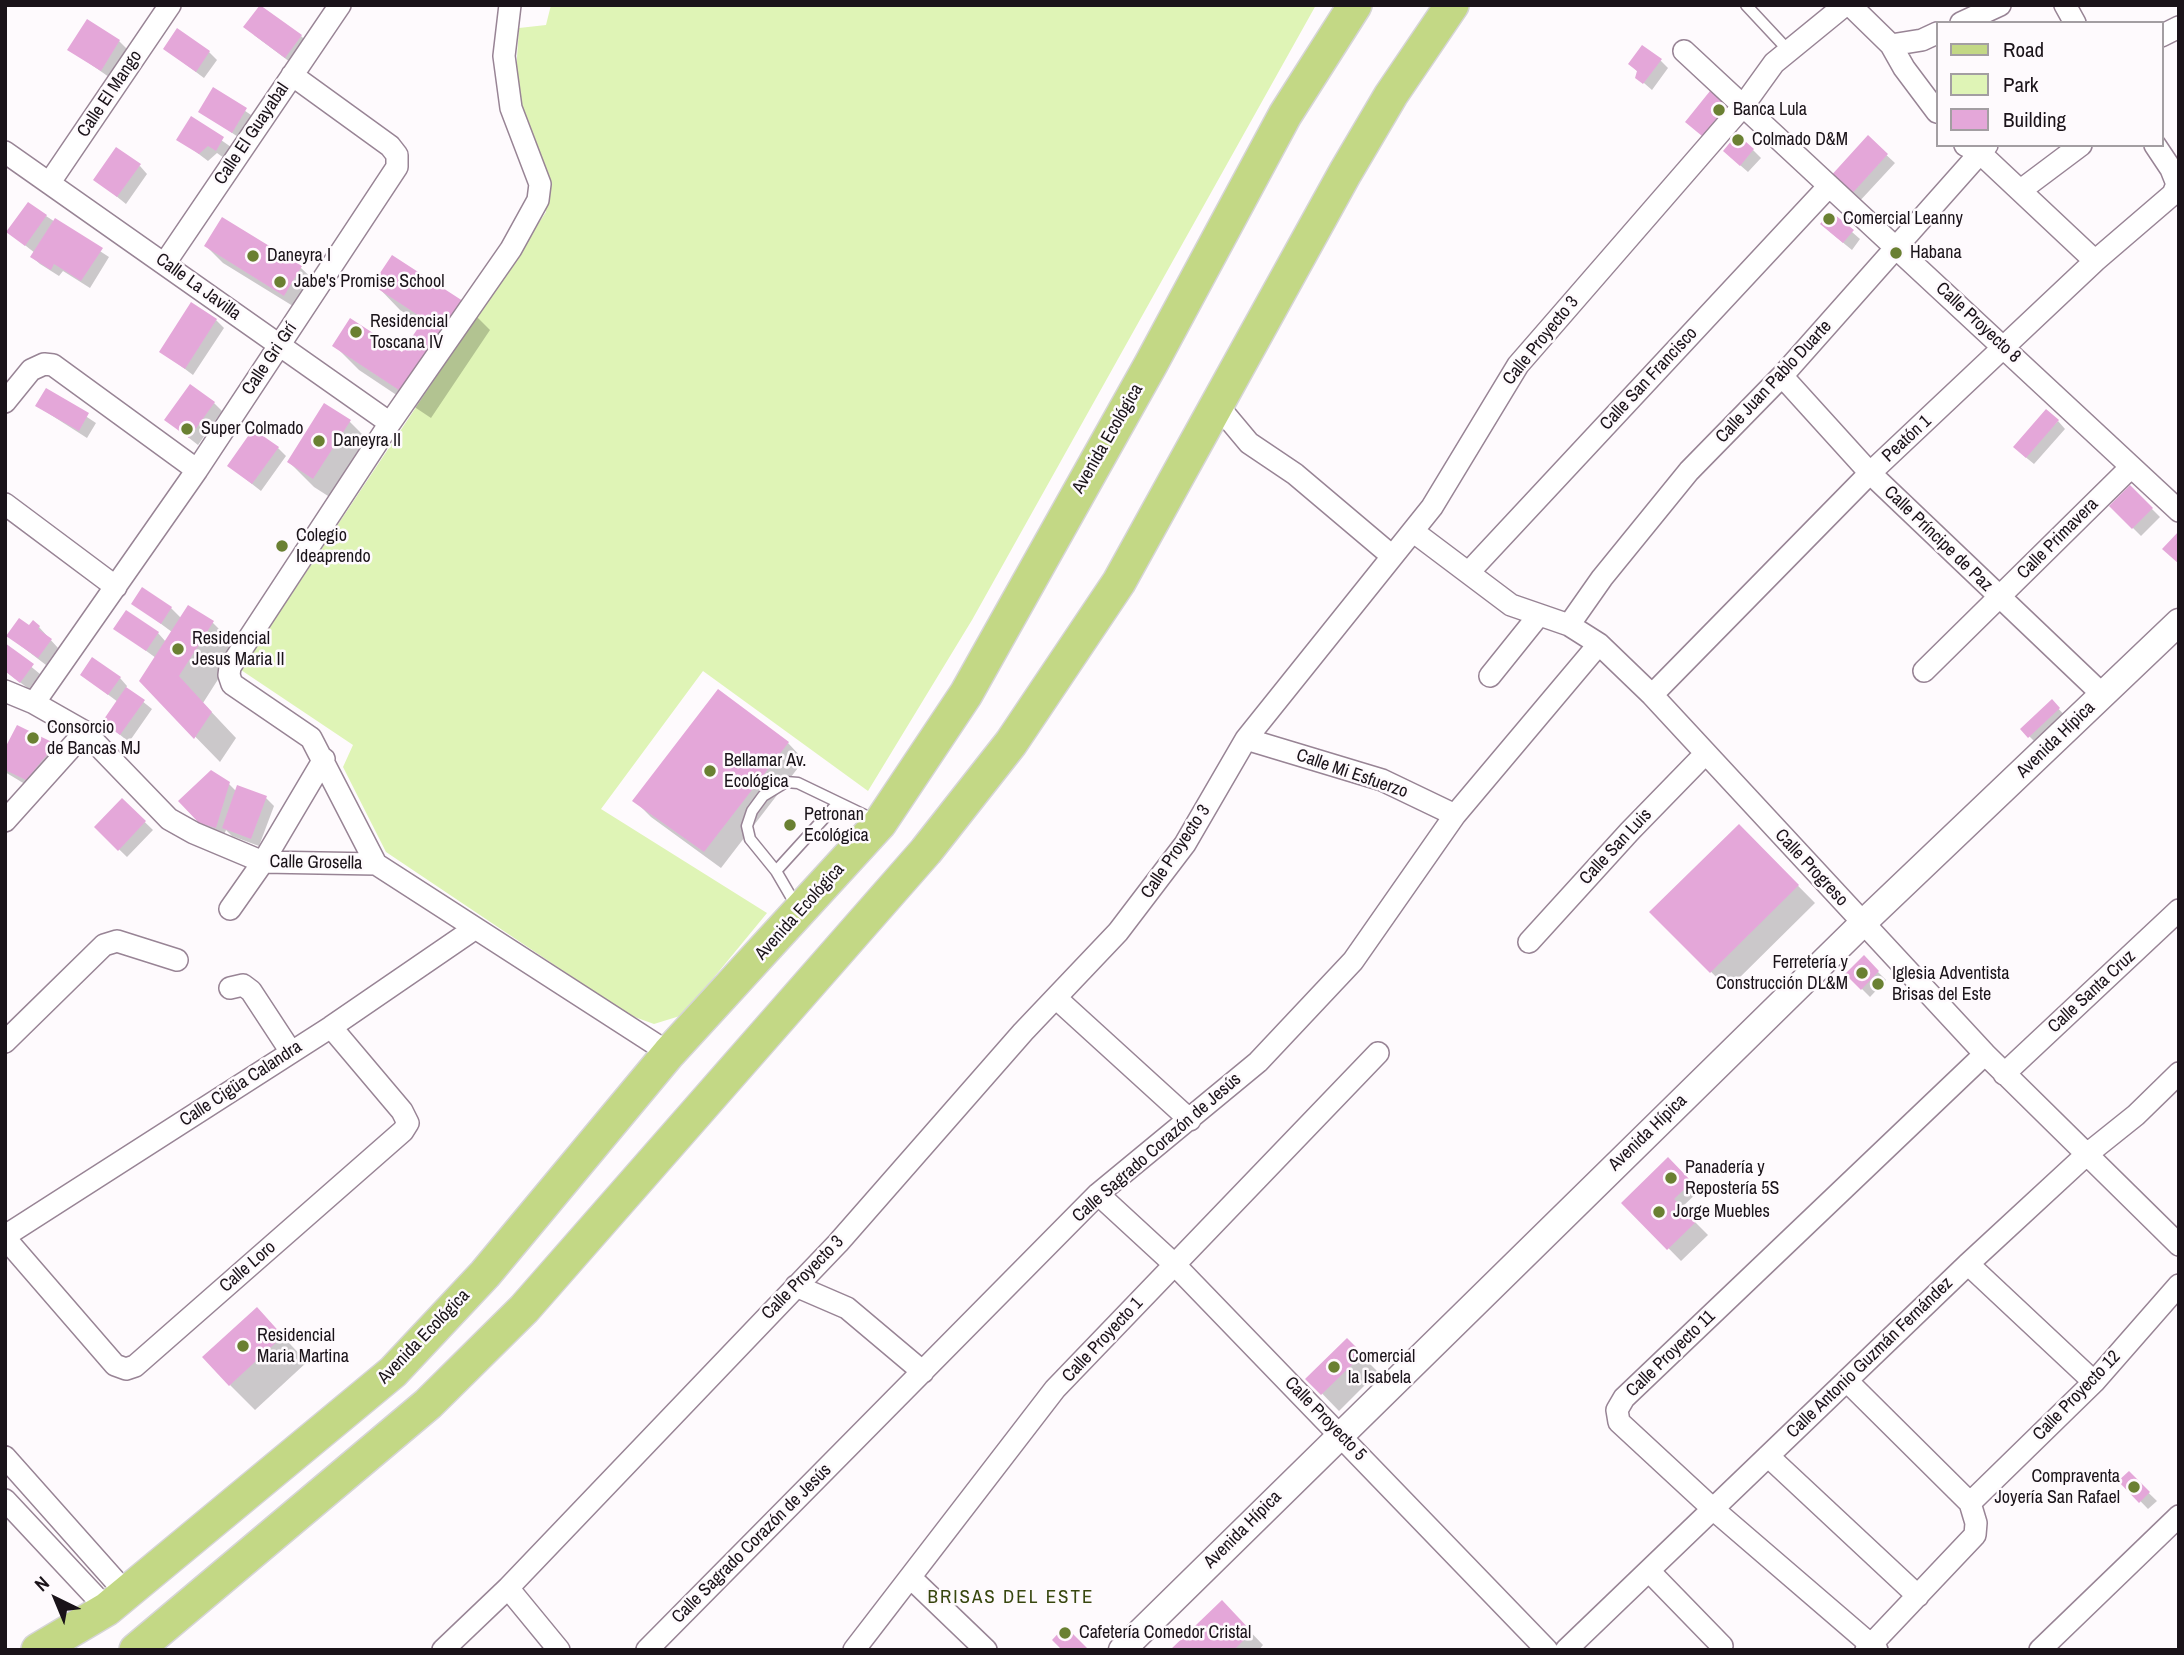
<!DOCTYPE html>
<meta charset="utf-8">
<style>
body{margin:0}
#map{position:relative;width:2184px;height:1655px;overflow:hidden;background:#fefafd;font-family:"Archivo Narrow",sans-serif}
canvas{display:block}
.frame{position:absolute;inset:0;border:7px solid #1a1319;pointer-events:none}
.legend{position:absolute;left:1936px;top:21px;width:228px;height:126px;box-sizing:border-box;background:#fefafd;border:2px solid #a39ea2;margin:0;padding:9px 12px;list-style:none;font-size:21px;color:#1a1319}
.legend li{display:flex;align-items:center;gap:14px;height:35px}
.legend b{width:35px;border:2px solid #a39ea2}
.north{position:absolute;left:21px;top:1564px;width:70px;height:70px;-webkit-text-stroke:5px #fefafd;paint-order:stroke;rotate:317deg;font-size:19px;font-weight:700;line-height:28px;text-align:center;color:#1a1319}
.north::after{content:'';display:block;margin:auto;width:24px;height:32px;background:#1a1319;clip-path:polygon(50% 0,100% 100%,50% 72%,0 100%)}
</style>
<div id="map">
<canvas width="2184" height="1655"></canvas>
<div class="frame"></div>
<ul class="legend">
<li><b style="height:9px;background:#c3d885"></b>Road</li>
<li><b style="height:19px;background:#dff4b6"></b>Park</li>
<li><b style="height:19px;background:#e4a7d9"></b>Building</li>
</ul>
<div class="north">N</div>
</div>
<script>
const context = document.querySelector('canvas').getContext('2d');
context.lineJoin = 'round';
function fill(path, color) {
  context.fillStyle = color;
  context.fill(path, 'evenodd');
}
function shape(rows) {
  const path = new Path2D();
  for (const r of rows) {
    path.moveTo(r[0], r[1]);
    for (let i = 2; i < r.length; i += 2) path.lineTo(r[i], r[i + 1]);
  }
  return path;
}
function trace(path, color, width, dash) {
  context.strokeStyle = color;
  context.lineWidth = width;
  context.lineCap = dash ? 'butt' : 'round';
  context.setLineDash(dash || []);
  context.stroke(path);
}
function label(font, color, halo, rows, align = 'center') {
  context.font = font + ' "Archivo Narrow",sans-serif';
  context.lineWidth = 5;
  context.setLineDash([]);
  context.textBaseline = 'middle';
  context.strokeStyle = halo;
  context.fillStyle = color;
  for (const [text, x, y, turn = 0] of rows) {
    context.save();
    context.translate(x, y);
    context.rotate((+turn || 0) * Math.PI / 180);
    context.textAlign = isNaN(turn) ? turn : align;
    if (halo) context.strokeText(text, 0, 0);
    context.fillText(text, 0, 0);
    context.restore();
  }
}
fill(shape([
 [551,5,1316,5,972,620,868,791,703,671,601,809,767,913,683,1015,654,1024,629,1015,386,852,343,767,353,745,241,670,546,212,524,156,516,72,519,28,546,25]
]), '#dff4b6');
fill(shape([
 [254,35,301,36,309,44,294,65],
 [119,41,127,49,109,77,70,50],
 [165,49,209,52,217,60,204,78],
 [1660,60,1668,68,1652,90,1637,77,1638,72,1630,64],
 [213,89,254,117,241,139,200,111],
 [1726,107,1734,115,1710,142,1695,129],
 [191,119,231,147,224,158,217,153,208,161,179,139],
 [1868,138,1895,163,1857,204,1830,179],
 [1753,150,1761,158,1748,172,1733,159],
 [140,166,147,174,126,204,95,179],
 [46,216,109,257,90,288,63,271,59,276,40,264,32,257,35,253,8,232],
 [223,219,301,268,318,284,301,311,223,263,206,246],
 [1830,232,1852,232,1860,239,1852,250],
 [375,284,465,305,490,330,431,418,359,370,334,345,403,355,423,325,400,310],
 [216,320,224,328,193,375,161,351],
 [46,390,96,423,87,438,37,406],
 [214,403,222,411,198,445,166,420],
 [325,405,350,422,375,447,339,503,314,487,289,462],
 [2058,421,2065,429,2034,464,2023,455],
 [278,448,286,456,261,491,229,466],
 [2130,487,2160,517,2141,536,2111,506],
 [134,604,171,608,181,618,188,607,213,623,238,648,203,703,236,738,220,762,141,681,156,658,116,629,158,633,166,642,172,632],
 [29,627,39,627,58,648,46,665,8,636],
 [5,645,40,674,29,689,5,671],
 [82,675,120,678,127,686,126,688,152,709,129,742,104,722,118,702],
 [2052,702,2075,726,2046,753,2022,729],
 [788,743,804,760,721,868,651,817,635,801],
 [55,745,67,757,38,792,5,772,5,752],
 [228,783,237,792,266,798,274,806,259,846,232,836,226,830,224,835,209,831,180,801],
 [122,800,153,830,127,857,96,827],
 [1739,826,1815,903,1728,989,1652,912],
 [1864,958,1886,980,1870,997,1847,974],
 [1668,1160,1699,1191,1681,1208,1708,1235,1681,1261,1624,1203],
 [257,1309,307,1362,255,1410,230,1385],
 [1347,1341,1378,1372,1339,1411,1308,1379],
 [2129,1474,2157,1501,2148,1509,2121,1481],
 [1222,1602,1263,1645,1259,1650,1173,1650]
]), '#0003');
fill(shape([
 [260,5,302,35,285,58,243,27],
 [87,19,120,40,101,71,67,50],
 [177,28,210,51,196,72,163,49],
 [1642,45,1662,59,1643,84,1635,78,1637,71,1628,64],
 [213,87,247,108,232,133,198,112],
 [1710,91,1727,106,1702,136,1685,122],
 [191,116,224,137,216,151,208,146,199,154,176,140],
 [1737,134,1754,149,1740,166,1723,151],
 [1868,135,1888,154,1848,198,1828,179],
 [116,147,141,164,117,197,93,180],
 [28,202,47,215,25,246,6,232],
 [1830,211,1854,230,1843,243,1820,224],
 [222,217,302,266,284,296,204,246],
 [55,218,103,248,81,281,54,264,51,270,30,257],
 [392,255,466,303,405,394,332,346,350,318,402,352,424,319,372,285],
 [191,302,217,319,185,369,159,352],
 [190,384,215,402,189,438,164,420],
 [46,388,89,413,79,431,35,406],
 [324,403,351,420,313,479,287,462],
 [2046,409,2059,420,2026,458,2013,447],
 [253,429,279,447,252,484,227,466],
 [2130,485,2153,508,2132,529,2109,506],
 [2179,531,2179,564,2162,549],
 [142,587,172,607,161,624,131,604],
 [188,605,214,621,179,676,212,712,194,739,139,681],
 [126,610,159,632,146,651,113,629],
 [19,618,29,625,33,620,40,626,38,629,52,639,38,658,6,636],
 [5,643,34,664,20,683,5,671],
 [92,657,121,677,108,695,80,675],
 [126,687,145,700,120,735,102,722],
 [718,689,789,742,704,852,632,801],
 [2052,699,2060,708,2028,738,2020,729],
 [17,725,56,744,26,780,5,770,5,748],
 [211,770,230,782,216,828,199,823,178,801],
 [237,785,267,796,251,839,222,828],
 [122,798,146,821,118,851,94,827],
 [1739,824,1799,885,1710,973,1649,912],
 [1864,955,1879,971,1861,990,1845,974],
 [1668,1157,1692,1182,1674,1199,1697,1221,1667,1250,1621,1203],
 [257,1307,283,1336,229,1386,202,1357],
 [1347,1338,1363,1354,1321,1395,1305,1379],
 [2129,1471,2150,1492,2139,1503,2118,1481],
 [1222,1600,1252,1632,1234,1650,1170,1650],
 [1065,1626,1087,1648,1086,1650,1062,1650,1052,1640]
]), '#e4a7d9');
const service = shape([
 [1746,5,1788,50],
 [776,871,837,804],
 [797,907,776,871,750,839,747,826,752,811,763,796,786,782,798,783,877,821]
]);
const minor = shape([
 [1850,5,1891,45,1904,68,1937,112],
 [2065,5,2075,23],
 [1961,23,2000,5],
 [2161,36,2179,27],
 [1891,45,1922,40,1937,33],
 [1684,51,2179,511],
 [1965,145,1979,152,2095,261],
 [5,152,390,423],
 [50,182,170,5],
 [2021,190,2081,145],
 [165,263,340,5],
 [1782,376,1870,473,2103,695],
 [5,402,31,370,44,364,53,365,197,470],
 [1218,406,1249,443,1295,474,1392,556],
 [5,504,116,587],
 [1414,532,1511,605,1569,625,1599,644,1652,695,1985,1054,2179,1245],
 [1469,572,1829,186],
 [1569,625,1602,578,1689,471,1782,376,1987,145],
 [1924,671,2131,467],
 [1490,676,1539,615],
 [5,691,34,703,85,732,169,819,194,833,263,862,376,864,669,1053],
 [1652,695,1870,473,2095,261,2173,194,2177,184,2171,169,2155,145],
 [34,703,197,470,397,167,397,155,390,146,292,75],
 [1246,739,1382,780,1455,815],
 [5,821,85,732],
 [376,864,311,738,232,684,229,675,230,667,390,423,511,249,538,200,540,184,511,108,504,56,510,5],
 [230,909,263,862,324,759],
 [1529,942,1630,831,1705,754],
 [230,988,243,985,251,991,291,1052],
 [1056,998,1190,1120],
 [5,1042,104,945,117,941,177,960],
 [2004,1074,2179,910],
 [1098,1194,1174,1264,1547,1650],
 [5,1236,331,1027,474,929],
 [5,1238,115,1365,126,1369,135,1366,403,1131,408,1123,402,1111,331,1027],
 [1968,1264,2094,1382],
 [796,1286,847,1308,923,1372],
 [1847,1381,1970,1503,1976,1523,1975,1535,1866,1650],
 [1768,1456,1918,1596],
 [5,1457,126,1593],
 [5,1500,107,1609],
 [1970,1503,2094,1382,2179,1285],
 [1649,1571,1722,1646],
 [911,1578,986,1650],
 [508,1588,559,1650],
 [443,1650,508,1588,838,1243,1023,1032,1118,932,1185,844,1246,739,1432,507,1518,365,1743,106,1774,63,1845,5],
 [647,1650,1098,1194,1258,1062,1353,961,1455,815,1599,644],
 [854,1650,1055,1389,1378,1053],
 [1566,1650,1968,1264,2086,1155,2136,1115,2179,1073],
 [1877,1650,1713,1509,1619,1422,1617,1410,1624,1398,1985,1054],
 [2040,1650,2179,1516]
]);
const tertiary = shape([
 [1122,1650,1862,924,2179,622]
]);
const primary = shape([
 [38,1650,107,1609,393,1372,485,1274,669,1053,880,823,966,694,1151,364,1285,115,1355,5],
 [136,1650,428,1404,524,1309,926,851,1011,743,1119,582,1345,173,1391,95,1452,5]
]);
trace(service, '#988495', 13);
trace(minor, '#988495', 24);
trace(tertiary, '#988495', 29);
trace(primary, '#d6d5d6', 36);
trace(service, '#fff', 10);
trace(minor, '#fff', 21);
trace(tertiary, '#fff', 26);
trace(primary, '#c3d885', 33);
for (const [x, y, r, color] of [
 [1719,110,7,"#6a8032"],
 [1738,140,7,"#6a8032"],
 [1829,219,7,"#6a8032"],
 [1896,253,7,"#6a8032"],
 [253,256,7,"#6a8032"],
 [280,282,7,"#6a8032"],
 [356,332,7,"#6a8032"],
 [187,429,7,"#6a8032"],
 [319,441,7,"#6a8032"],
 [282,546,7,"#6a8032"],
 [178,649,7,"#6a8032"],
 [33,738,7,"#6a8032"],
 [710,771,7,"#6a8032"],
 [790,825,7,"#6a8032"],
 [1862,973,7,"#6a8032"],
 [1878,984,7,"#6a8032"],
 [1671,1178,7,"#6a8032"],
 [1659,1212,7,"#6a8032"],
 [243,1346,7,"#6a8032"],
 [1334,1367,7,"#6a8032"],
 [2134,1487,7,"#6a8032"],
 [1065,1633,7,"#6a8032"]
]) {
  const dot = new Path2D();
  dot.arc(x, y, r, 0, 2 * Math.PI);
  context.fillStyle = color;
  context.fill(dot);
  trace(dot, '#fefafd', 2.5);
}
label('18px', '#1a1319', '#fefafd', [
 ["Calle El Mango",110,94,-56],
 ["Calle El Guayabal",252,134,-56],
 ["Calle La Javilla",198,287,36],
 ["Calle Proyecto 8",1978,323,43],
 ["Calle Proyecto 3",1541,341,-51],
 ["Calle Gri Grí",270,359,-56],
 ["Calle San Francisco",1649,379,-47],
 ["Calle Juan Pablo Duarte",1774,382,-47],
 ["Avenida Ecológica",1108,439,-60],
 ["Peatón 1",1907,439,-43],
 ["Calle Príncipe de Paz",1938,539,44],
 ["Calle Primavera",2058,539,-45],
 ["Avenida Hípica",2056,740,-44],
 ["Calle Mi Esfuerzo",1352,774,19],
 ["Calle San Luis",1616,847,-47],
 ["Calle Proyecto 3",1176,852,-56],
 ["Calle Grosella",316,863,1],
 ["Calle Progreso",1811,868,47],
 ["Avenida Ecológica",800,912,-48],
 ["Calle Santa Cruz",2092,992,-43],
 ["Calle Cigüa Calandra",241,1084,-33],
 ["Avenida Hípica",1648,1133,-44],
 ["Calle Sagrado Corazón de Jesús",1157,1148,-41],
 ["Calle Loro",248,1267,-41],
 ["Calle Proyecto 3",803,1278,-46],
 ["Avenida Ecológica",424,1337,-46],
 ["Calle Proyecto 1",1103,1340,-47],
 ["Calle Proyecto 11",1671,1354,-44],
 ["Calle Antonio Guzmán Fernández",1870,1358,-44],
 ["Calle Proyecto 12",2077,1396,-46],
 ["Calle Proyecto 5",1325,1419,46],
 ["Avenida Hípica",1243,1530,-45],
 ["Calle Sagrado Corazón de Jesús",752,1544,-45]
]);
label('18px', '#1a1319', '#fefafd', [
 ["Banca Lula",1733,110],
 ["Colmado D&M",1752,140],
 ["Comercial Leanny",1843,219],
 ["Habana",1910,253],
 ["Daneyra I",267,256],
 ["Jabe's Promise School",294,282],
 ["Residencial",370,322],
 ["Toscana IV",370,343],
 ["Super Colmado",201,429],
 ["Daneyra II",333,441],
 ["Colegio",296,536],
 ["Ideaprendo",296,557],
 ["Residencial",192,639],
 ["Jesus Maria II",192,660],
 ["Consorcio",47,728],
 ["de Bancas MJ",47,749],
 ["Bellamar Av.",724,761],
 ["Ecológica",724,782],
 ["Petronan",804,815],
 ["Ecológica",804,836],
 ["Ferretería y",1848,963,"right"],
 ["Construcción DL&M",1848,984,"right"],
 ["Iglesia Adventista",1892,974],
 ["Brisas del Este",1892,995],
 ["Panadería y",1685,1168],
 ["Repostería 5S",1685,1189],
 ["Jorge Muebles",1673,1212],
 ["Residencial",257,1336],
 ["Maria Martina",257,1357],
 ["Comercial",1348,1357],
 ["la Isabela",1348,1378],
 ["Compraventa",2120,1477,"right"],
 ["Joyería San Rafael",2120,1498,"right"],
 ["Cafetería Comedor Cristal",1079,1633]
], 'left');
context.letterSpacing = '2px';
label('19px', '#38470f', '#fefafd', [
 ["BRISAS DEL ESTE",1011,1598]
]);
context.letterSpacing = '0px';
</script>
